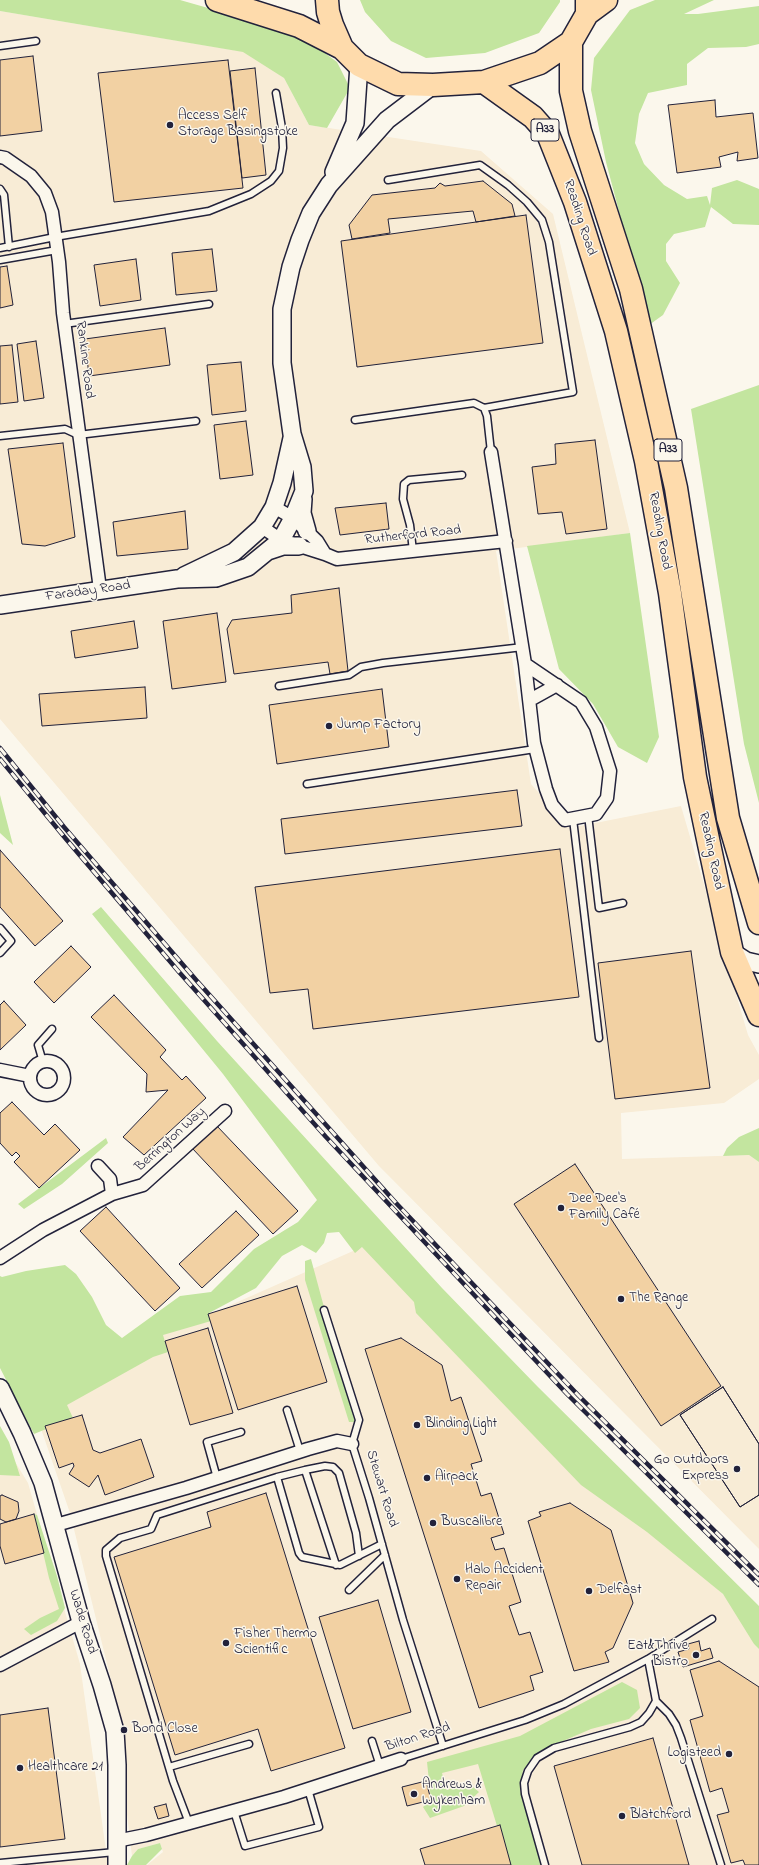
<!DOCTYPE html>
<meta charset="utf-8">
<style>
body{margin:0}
canvas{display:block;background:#fbf7ec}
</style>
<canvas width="759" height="1865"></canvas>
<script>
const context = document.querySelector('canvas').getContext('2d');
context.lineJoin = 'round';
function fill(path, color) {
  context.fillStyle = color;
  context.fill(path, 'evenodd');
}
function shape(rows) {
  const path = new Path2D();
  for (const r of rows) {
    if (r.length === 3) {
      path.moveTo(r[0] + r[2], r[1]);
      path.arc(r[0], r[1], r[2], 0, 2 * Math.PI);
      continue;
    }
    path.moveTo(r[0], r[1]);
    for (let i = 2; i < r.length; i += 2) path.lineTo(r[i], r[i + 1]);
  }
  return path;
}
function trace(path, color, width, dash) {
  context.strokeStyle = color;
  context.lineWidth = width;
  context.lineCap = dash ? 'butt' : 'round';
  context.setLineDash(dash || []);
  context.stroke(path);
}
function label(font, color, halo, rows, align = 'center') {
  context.font = font + ' "Indie Flower",sans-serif';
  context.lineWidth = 3;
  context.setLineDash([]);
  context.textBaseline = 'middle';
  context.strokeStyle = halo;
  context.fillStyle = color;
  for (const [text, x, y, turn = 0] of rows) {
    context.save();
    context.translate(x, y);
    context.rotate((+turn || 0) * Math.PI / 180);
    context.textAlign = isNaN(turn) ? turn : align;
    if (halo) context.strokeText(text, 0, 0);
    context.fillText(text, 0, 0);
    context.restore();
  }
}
fill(shape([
 [0,11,251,53,284,78,309,125,481,151,553,214,630,533,496,551,531,784,570,828,681,806,748,1035,759,1055,759,1079,724,1103,621,1113,622,1159,749,1155,759,1162,759,1549,379,1166,0,719],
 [378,1240,746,1618,754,1644,759,1649,759,1865,147,1865,163,1852,160,1843,138,1849,132,1856,111,1680,70,1513,29,1394],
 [0,1437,28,1483,80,1664,108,1865,0,1865]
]), '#f8ecd6');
fill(shape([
 [0,0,180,0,299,34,337,62,350,88,327,128,309,125,284,78,243,52,0,11],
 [360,0,560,0,560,2,539,33,485,53,426,58,391,41,365,12],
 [655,0,714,0,684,14,698,14,759,6,759,44,746,47,708,48,687,64,687,85,648,93,639,114,635,143,644,164,664,185,687,199,707,196,710,205,712,188,737,180,759,189,759,225,733,224,711,207,705,227,674,234,666,244,666,261,680,283,663,315,649,325,606,162,591,90,594,58,630,10],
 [759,385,759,803,744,744,691,409],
 [630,533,659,737,647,763,618,747,593,704,559,669,527,546],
 [0,795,13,845,0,833],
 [101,907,217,1041,442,1288,538,1387,759,1606,759,1649,754,1644,723,1594,647,1532,581,1485,416,1313,414,1302,362,1247,355,1253,339,1232,327,1233,324,1243,316,1253,302,1245,282,1256,256,1288,209,1313,211,1321,163,1335,168,1352,153,1357,67,1405,73,1418,34,1434,0,1368,0,1276,2,1277,26,1271,65,1265,76,1274,92,1297,106,1325,122,1338,180,1296,211,1292,254,1249,298,1222,317,1200,223,1074,92,914],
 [759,1128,759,1162,749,1155,723,1156,727,1148,739,1137],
 [106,1138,108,1143,62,1184,24,1209,18,1204],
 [311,1259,355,1422,349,1422,305,1280,305,1261],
 [0,1426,9,1442,20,1476,0,1475],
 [34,1514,37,1515,57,1576,65,1608,57,1621,31,1635,24,1629,40,1618,59,1609,49,1578],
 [622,1682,637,1690,640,1708,629,1719,591,1729,542,1750,523,1770,520,1790,541,1865,509,1865,478,1764,442,1773,447,1790,467,1782,479,1792,464,1806,430,1818,423,1807,431,1800,427,1762,520,1736],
 [160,1843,162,1849,146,1865,127,1865,132,1856,138,1849]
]), '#c3e59f');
const building = shape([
 [33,56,42,131,0,136,0,60,33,56],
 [228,60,243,188,114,202,98,73,228,60],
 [255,68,266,175,242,178,230,71,255,68],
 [715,100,716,117,753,113,758,158,737,161,738,152,719,157,721,167,677,173,668,105,715,100],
 [483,181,512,204,515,216,476,222,473,211,388,219,390,233,352,239,349,225,372,195,435,188,440,183,445,186,483,181],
 [526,215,543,343,357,367,341,241,526,215],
 [212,249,217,291,176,295,172,253,212,249],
 [136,259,141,300,100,306,94,265,136,259],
 [7,266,13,305,0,308,0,267,7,266],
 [165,328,170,365,89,376,85,339,165,328],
 [36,341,44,398,24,401,17,344,36,341],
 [12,345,18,402,0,404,0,346,12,345],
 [241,362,246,411,212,415,207,365,241,362],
 [246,421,253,475,220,479,214,425,246,421],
 [595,440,607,529,566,534,562,512,538,514,532,467,556,464,555,444,595,440],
 [63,443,75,537,45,546,22,544,8,449,63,443],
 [386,503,389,529,340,535,335,508,386,503],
 [185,511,188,549,117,556,113,522,185,511],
 [339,588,348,671,330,674,328,662,234,674,227,629,232,620,292,613,291,595,339,588],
 [217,613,226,682,172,689,163,621,217,613],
 [134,621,138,648,75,658,71,631,134,621],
 [145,687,147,718,42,726,39,694,145,687],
 [382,689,389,747,277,764,269,705,382,689],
 [517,790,522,826,285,854,281,819,517,790],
 [560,849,579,997,313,1029,308,989,270,993,255,887,560,849],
 [0,850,63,921,35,946,0,907,0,850],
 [71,946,91,967,54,1003,34,982,71,946],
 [691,951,710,1088,615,1099,598,963,691,951],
 [114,995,166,1050,160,1057,182,1080,186,1076,206,1098,144,1155,123,1137,168,1090,146,1092,147,1074,91,1017,114,995],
 [4,1001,26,1025,0,1050,0,1005,4,1001],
 [12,1102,44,1135,55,1124,80,1150,39,1188,14,1162,20,1156,16,1152,12,1156,0,1143,0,1113,12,1102],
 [216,1125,298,1211,273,1234,192,1148,216,1125],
 [575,1164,721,1386,661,1426,514,1204,575,1164],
 [106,1207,180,1288,155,1311,80,1231,106,1207],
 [236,1211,259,1235,202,1288,179,1264,236,1211],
 [297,1286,327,1382,238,1410,208,1314,297,1286],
 [208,1328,233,1413,190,1425,165,1341,208,1328],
 [401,1338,442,1365,451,1401,461,1397,482,1461,471,1464,481,1496,491,1493,504,1534,491,1538,495,1550,504,1548,521,1602,509,1606,519,1635,530,1632,543,1672,530,1676,534,1690,479,1708,365,1349,401,1338],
 [723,1387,759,1444,759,1495,740,1507,680,1415,723,1387],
 [723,1387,759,1444,759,1495,740,1507,680,1415,723,1387],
 [82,1415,93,1450,100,1453,141,1439,154,1477,105,1495,98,1475,89,1487,69,1474,74,1466,73,1463,59,1468,45,1426,82,1415],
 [266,1493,345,1748,271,1771,258,1729,175,1755,114,1557,211,1527,207,1512,266,1493],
 [2,1495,18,1502,19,1511,16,1519,6,1522,0,1519,0,1496,2,1495],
 [570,1503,611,1530,633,1603,613,1648,605,1652,609,1662,574,1671,528,1521,541,1516,539,1512,570,1503],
 [34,1514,44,1553,5,1564,0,1546,0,1524,34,1514],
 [378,1600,411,1712,353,1729,319,1617,378,1600],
 [699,1641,701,1651,710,1648,713,1658,683,1667,678,1652,689,1649,688,1644,699,1641],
 [719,1661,759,1687,759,1865,745,1865,743,1860,731,1863,717,1815,729,1812,722,1788,710,1792,690,1720,703,1716,690,1670,719,1661],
 [48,1708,65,1839,0,1847,0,1715,48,1708],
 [653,1738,689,1865,582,1865,554,1766,653,1738],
 [426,1781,431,1800,407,1806,402,1787,426,1781],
 [166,1804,169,1816,158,1819,154,1807,166,1804],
 [500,1825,511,1865,425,1865,420,1849,500,1825]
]);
fill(building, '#f2d1a3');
trace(building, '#22223b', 1);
const lane = shape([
 [0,46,36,41],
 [388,180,480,165,508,185,527,202,542,220,549,242,573,392,484,408],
 [0,189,4,195,9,247],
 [0,248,55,237,209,211,251,194,271,181,279,171,283,148,282,128,276,93],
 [0,260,57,250],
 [64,324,209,304],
 [355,420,474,403,484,408,487,416,491,452],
 [0,436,65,429,78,435,196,421],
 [413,551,410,525,403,499,404,484,409,480,462,475],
 [279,686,349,675,361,667,383,663,523,647],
 [307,784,535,749],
 [588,815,599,908,623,903],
 [573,819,599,1038],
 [0,928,11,941,0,953],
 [43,1062,38,1045,52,1029],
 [324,1310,359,1420,352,1444,369,1498,403,1620,443,1746],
 [287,1410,300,1451],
 [305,1470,336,1565],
 [277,1477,305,1470,325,1466,333,1467,339,1473,356,1533,359,1556],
 [217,1478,207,1442,241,1432],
 [349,1590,385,1555],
 [656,1701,669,1714,676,1725,681,1738,721,1865],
 [372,1741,380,1766],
 [401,1759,525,1720,564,1704,648,1659,712,1619],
 [169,1767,249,1744],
 [234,1811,245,1846,319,1827,308,1789],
 [189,1823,173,1781,106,1556,106,1550,120,1538,151,1529,157,1515,277,1477,299,1553,302,1557,340,1565,382,1544],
 [0,1863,115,1852],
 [545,1865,525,1794,524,1783,528,1771,537,1758,554,1748,630,1727,641,1722,649,1713,656,1701,648,1659]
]);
const street = shape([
 [0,157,5,158,31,176,45,193,52,212,59,262,63,313,100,589],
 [491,452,525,664,534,743,546,789,552,805,565,820,596,814,607,798,610,771,596,727,581,702,525,664],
 [274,507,293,518,317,541,325,554],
 [262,527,281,540,325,554,337,559,506,541],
 [530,700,557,685],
 [47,1078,17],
 [0,1070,30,1076],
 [98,1166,110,1179,112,1194],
 [0,1258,43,1230,112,1194,143,1185,225,1111],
 [56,1525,186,1488,308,1449,337,1441,352,1444],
 [0,1665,81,1622],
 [116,1841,146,1835,284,1797,401,1759]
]);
const secondary = shape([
 [334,172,355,123,359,65],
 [303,499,302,513,307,531],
 [268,551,283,546,299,546],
 [184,576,234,552,262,527,274,507,282,483,292,438],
 [0,605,177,579,216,578,248,567,281,540,293,518,304,491,302,467,292,434,282,363,282,309,291,267,300,240,311,213,329,185,387,120,433,85],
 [732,952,746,961,759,964],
 [0,1388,22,1433,43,1483,81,1622,102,1685,115,1731,117,1765,117,1865]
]);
const highway = shape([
 [217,0,299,26,342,48],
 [327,0,328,12,332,25,342,48,359,65,398,84,433,85,484,82,540,63,571,42,587,14,587,0],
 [587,14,606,0],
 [571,42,571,91,580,131,631,289,676,488,728,818,759,923],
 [484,82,533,117,548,134,575,202,616,331,646,461,670,593,695,777,709,844,732,952,759,1015]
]);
trace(lane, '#22223b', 9);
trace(street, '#22223b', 15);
trace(secondary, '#22223b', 20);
trace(highway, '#22223b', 25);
trace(lane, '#fbf7ec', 6);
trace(street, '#fbf7ec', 12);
trace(secondary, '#fbf7ec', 17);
trace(highway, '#fedbac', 22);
const rail = shape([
 [0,748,64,827,197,981,396,1203,579,1396,759,1575],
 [0,759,66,839,179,972,326,1137,567,1394,759,1585]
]);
trace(rail, '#22223b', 4.5);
trace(rail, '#fbf7ec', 3, [9]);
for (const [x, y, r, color] of [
 [170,125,4,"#22223b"],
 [329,726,4,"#22223b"],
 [561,1208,4,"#22223b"],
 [621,1299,4,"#22223b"],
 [417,1425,4,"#22223b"],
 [737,1469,4,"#22223b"],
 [427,1478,4,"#22223b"],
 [433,1523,4,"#22223b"],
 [457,1579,4,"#22223b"],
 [589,1591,4,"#22223b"],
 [226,1643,4,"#22223b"],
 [696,1655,4,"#22223b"],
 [124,1730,4,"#22223b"],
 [729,1754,4,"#22223b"],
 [20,1768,4,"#22223b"],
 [414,1794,4,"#22223b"],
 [622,1816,4,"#22223b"]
]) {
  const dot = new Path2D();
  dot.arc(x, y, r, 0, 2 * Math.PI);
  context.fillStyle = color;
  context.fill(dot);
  trace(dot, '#fbf7ec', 1.5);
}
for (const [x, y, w] of [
 [545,130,28],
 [668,450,28]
]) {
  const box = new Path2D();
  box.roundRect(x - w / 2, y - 11, w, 22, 3);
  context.fillStyle = '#fbf7ec';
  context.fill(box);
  trace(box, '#22223b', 1);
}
label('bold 13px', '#22223b', null, [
 ["A33",545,130],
 ["A33",668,450]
]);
label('14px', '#22223b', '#fbf7ec', [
 ["Access Self",178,117],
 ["Storage Basingstoke",178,133],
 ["Jump Factory",337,726],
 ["Dee Dee's",569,1200],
 ["Family Café",569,1216],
 ["The Range",629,1299],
 ["Blinding Light",425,1425],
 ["Go Outdoors",729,1461,"right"],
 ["Express",729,1477,"right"],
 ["Airpack",435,1478],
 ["Buscalibre",441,1523],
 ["Halo Accident",465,1571],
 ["Repair",465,1587],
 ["Delfast",597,1591],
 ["Fisher Thermo",234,1635],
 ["Scientific",234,1651],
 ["Eat&Thrive",688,1647,"right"],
 ["Bistro",688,1663,"right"],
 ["Bond Close",132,1730],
 ["Logisteed",721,1754,"right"],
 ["Healthcare 21",28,1768],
 ["Andrews &",422,1786],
 ["Wykenham",422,1802],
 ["Blatchford",630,1816]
], 'left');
label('14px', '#22223b', '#fbf7ec', [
 ["Reading Road",579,218,72],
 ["Rankine Road",84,360,83],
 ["Reading Road",659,531,80],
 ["Rutherford Road",413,536,-6],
 ["Faraday Road",88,592,-8],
 ["Reading Road",710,851,78],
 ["Berrington Way",171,1140,-42],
 ["Stewart Road",381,1489,73],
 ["Wade Road",82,1622,73],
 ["Bilton Road",418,1738,-18]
]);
</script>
